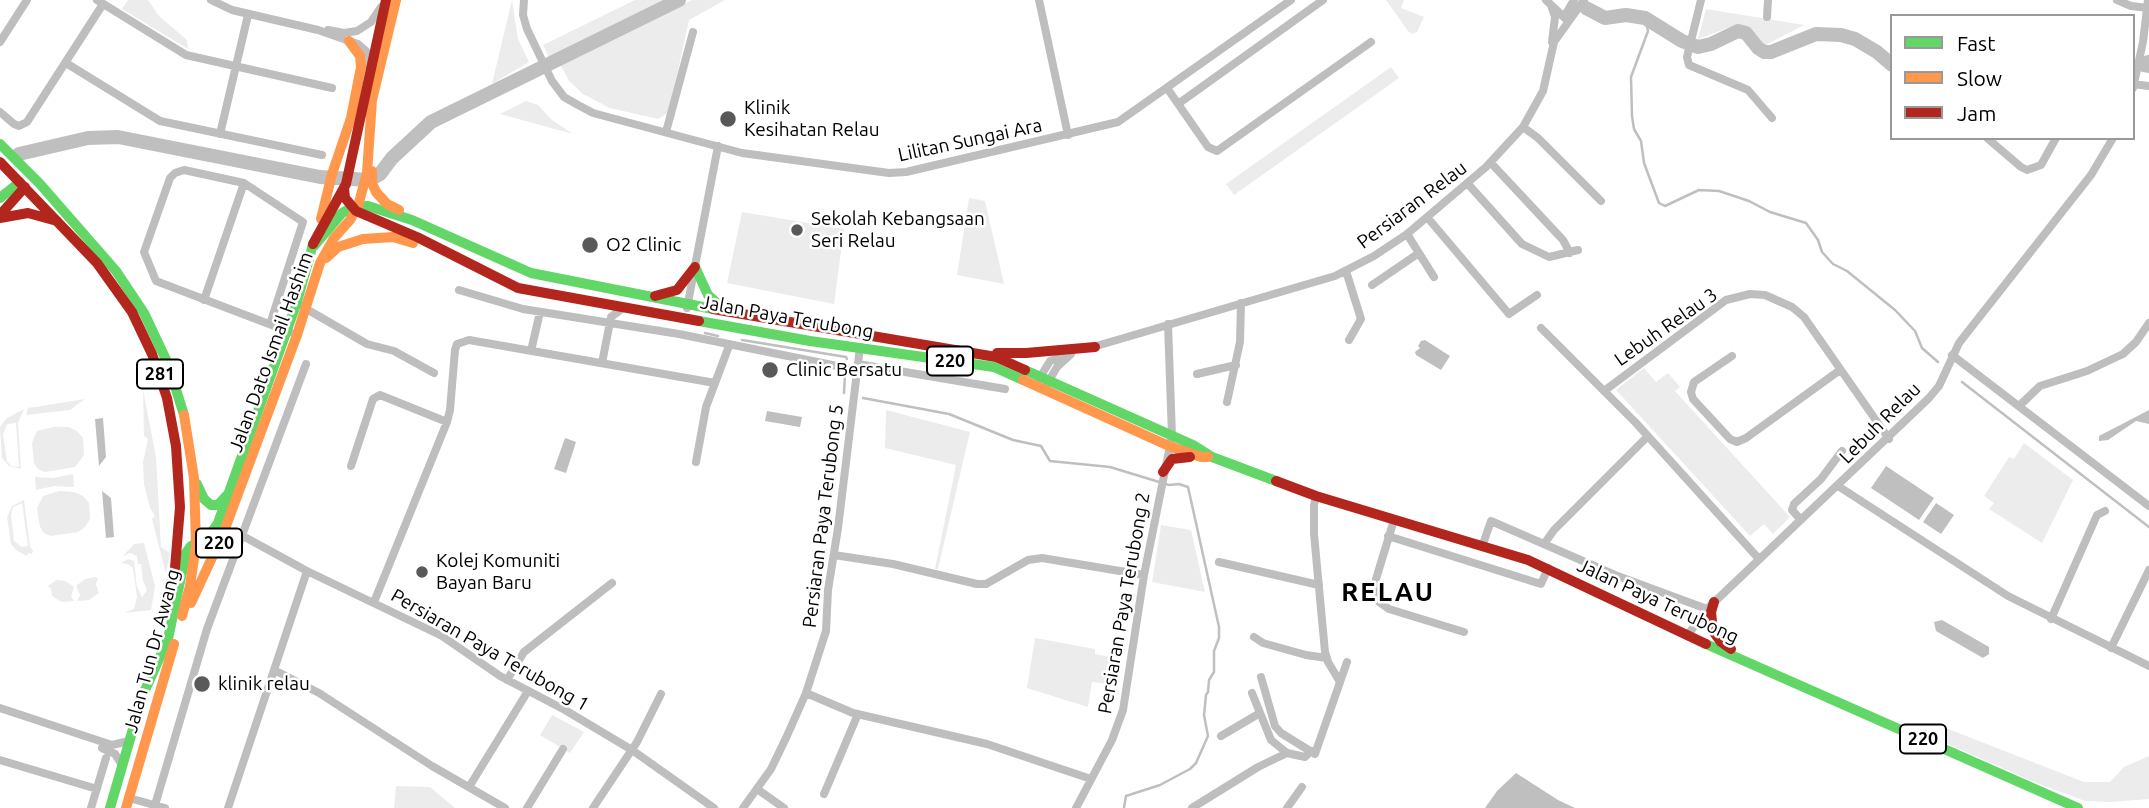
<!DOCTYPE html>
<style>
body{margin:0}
#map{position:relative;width:2149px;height:808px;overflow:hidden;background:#fff;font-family:Ubuntu,sans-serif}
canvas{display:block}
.legend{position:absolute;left:1890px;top:14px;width:245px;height:126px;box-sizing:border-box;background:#fff;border:2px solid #999;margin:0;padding:9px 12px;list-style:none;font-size:21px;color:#000}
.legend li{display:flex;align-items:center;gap:14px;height:35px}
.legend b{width:35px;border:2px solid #999}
</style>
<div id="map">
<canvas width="2149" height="808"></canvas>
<ul class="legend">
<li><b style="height:9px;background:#63d668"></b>Fast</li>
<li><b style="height:9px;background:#ff974d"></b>Slow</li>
<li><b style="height:9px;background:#b3261e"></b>Jam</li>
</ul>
</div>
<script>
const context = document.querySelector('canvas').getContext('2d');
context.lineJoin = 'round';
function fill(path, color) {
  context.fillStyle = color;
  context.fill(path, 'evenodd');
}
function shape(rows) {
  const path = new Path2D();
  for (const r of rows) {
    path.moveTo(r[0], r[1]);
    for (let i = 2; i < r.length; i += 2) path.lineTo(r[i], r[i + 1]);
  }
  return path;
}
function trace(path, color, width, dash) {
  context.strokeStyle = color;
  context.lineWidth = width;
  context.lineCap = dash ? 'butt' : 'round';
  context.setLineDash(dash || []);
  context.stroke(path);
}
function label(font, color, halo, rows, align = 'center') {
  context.font = font + ' Ubuntu,sans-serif';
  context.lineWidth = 5;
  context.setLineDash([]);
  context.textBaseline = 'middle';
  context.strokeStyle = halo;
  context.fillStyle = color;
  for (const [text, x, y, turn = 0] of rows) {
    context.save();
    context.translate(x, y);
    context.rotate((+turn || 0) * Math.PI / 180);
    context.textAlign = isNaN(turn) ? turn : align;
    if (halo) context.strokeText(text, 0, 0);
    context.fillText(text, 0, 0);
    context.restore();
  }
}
fill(shape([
 [128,0,148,0,159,16,187,40,188,49,122,9],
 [512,0,518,39,529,62,492,84],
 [635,0,665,0,549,57,543,45],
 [692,0,725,0,689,20,669,112,658,119,610,108,583,94,569,81,560,64],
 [1386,0,1404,0,1401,8,1424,17,1417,32,1412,34,1408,31],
 [1706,9,1804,25,1764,46,1742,25,1736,25,1698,39],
 [1391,67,1399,78,1234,195,1226,184],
 [526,101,538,105,552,120,573,134,500,114],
 [969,198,985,201,1004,284,957,275],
 [742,212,844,229,834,304,727,283],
 [1644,368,1656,382,1668,373,1680,387,1675,391,1790,517,1773,534,1764,524,1750,536,1616,390],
 [143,390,156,457,161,547,170,553,166,574,152,519,155,516,150,508,144,484,143,462,148,439,144,436],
 [85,399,70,410,26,415,28,408],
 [24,409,18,423,21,469,9,466,2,458,0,427,7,418],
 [16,423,19,466,17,467,11,466,7,461,3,434,7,424],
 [886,410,970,432,938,569,935,569,956,465,885,448],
 [53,427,69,427,77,431,83,438,84,455,75,467,45,472,38,469,34,463,32,443,37,431],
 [2024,443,2073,480,2042,543,1989,509,1994,503,1984,496,2009,457,2014,459],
 [73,474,74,487,54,486,36,490,35,477,53,478],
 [59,491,74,492,83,496,89,503,90,519,85,527,78,532,51,536,44,533,40,527,37,508,43,496],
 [24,500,30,546,33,551,32,554,28,553,27,556,16,550,11,544,7,517,12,506],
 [22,503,28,546,22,547,14,541,11,515,13,507],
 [1161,525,1191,530,1205,592,1152,582],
 [144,543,155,586,151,610,124,613,134,609,137,597,133,568,128,564,121,563,128,559,134,561,137,587,142,597,147,590,143,581,141,564,138,564,137,556,130,553,123,556,134,544],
 [95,577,98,578,96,584,99,593,89,600,77,601,80,595,76,586,85,579],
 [56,580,65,581,74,587,71,596,74,601,62,602,52,596,51,589,48,586],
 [1035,638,1095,649,1095,654,1121,659,1117,685,1092,682,1088,707,1027,688],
 [552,715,584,732,570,753,540,735],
 [1938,725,2084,782,2110,782,2124,767,2149,756,2149,799,2111,802,2085,801,2039,784,1932,737],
 [396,786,430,787,455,808,394,808]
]), '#ececec');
fill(shape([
 [1425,340,1450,356,1441,370,1416,355,1415,352,1420,348,1418,346,1421,341],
 [2149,410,2149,424,2136,421,2108,440,2099,441,2099,436],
 [767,411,802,417,800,427,765,421],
 [103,418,106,457,99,466,95,419],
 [565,438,576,442,566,473,554,469],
 [1886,466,1934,498,1919,520,1871,488],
 [102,491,111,498,114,537,106,538],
 [1936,503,1954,515,1941,534,1923,522],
 [1942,620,1989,647,1989,654,1983,658,1936,631,1934,622],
 [1516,773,1558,800,1575,808,1485,808,1497,791]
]), '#bfbfbf');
trace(shape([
 [1645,18,1648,31,1631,77,1632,116,1634,129,1641,141,1644,163,1659,203,1665,206,1699,190,1719,191,1749,201,1770,212,1806,223,1818,240,1822,252,1833,264,1847,271,1895,310,1915,331,1922,348,1938,362],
 [381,173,385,176],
 [705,333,718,336],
 [742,340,846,357,847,359],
 [1962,382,2149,527],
 [844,393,845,373],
 [863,398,949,414,1013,440,1041,446,1050,461,1110,467,1169,485,1179,484,1188,487,1219,627,1219,638,1214,651,1214,672,1209,680,1208,692,1206,695,1204,715,1208,736,1196,763,1190,769,1160,785,1126,796,1124,808]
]), '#bfbfbf', 2.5);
trace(shape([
 [1586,8,1605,18,1626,15,1645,18,1682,41,1698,47,1711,44,1738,31,1746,33,1758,48,1764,52,1771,52,1816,34,1841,35,1855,39,1877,52,1892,65],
 [2148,62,2149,62],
 [19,154,88,138,118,137,320,177,369,180,380,174,392,158,431,122,679,0]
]), '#bfbfbf', 14);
trace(shape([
 [97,0,186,55,332,88],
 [211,0,232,10,318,30,358,44,366,51,369,67],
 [524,0,523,15,527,29,552,81,564,97,578,105,593,113,742,153,889,173,906,172,1118,122,1291,0],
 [1039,0,1068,135],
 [1546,0,1568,21],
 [1701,0,1687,57,1689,65,1748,90,1772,118],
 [2117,0,2131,6,2148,8],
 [1551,5,1555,17,1552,42],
 [1564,17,1574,0],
 [1767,17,1768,0],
 [328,30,344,33,357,31,371,22,381,7],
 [0,42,27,0],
 [66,63,160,121,322,155],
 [2139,67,2149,69],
 [2133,84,2149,86],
 [1167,88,1208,147,1217,151,1371,42],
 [2133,88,2143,42,2148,0],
 [1178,104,1323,0],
 [0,112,14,124,19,126,27,122,103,4],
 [1523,127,1538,138,1601,201],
 [666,132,693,32],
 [220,134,248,15],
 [1987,138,2021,167,2027,170,2041,165,2056,138],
 [1491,163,1563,240,1570,253],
 [1468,184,1522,244,1549,257,1578,250],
 [1427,217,1509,314,1537,295],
 [1407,234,1434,277],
 [1346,271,1361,319,1349,340],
 [1372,285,1419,253],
 [459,290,523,309,679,334,857,370],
 [204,300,244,183],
 [303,307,367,344,394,351,434,373],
 [687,308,718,146],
 [270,324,303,222,244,183,184,170,175,173,170,178,144,252,156,281,290,332],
 [1541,328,1636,423,1759,559],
 [1093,347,1335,276,1374,256,1407,234,1486,167,1523,127,1543,91,1554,42,1584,0],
 [531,351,540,312],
 [1952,355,2149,506],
 [1732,356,1694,382,1691,392,1693,399,1730,439,1737,442,1746,438,1840,370],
 [602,363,611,317,623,308],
 [858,364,1005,389],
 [1197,374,1236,365],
 [1039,379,1050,361,1067,355],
 [1047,384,1057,367,1071,354],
 [1604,391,1726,300,1750,294,1765,295,1792,307,1804,317,1889,439],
 [1227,402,1240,342,1241,303],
 [2019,406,2040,386,2087,371,2123,354,2136,342,2149,323],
 [696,462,706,407,729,346],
 [351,466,373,399,380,395,447,422],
 [1838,486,2008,596,2149,666],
 [1316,496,1314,505,1314,534,1325,652,1328,662,1340,682],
 [1394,520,1376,579,1375,591,1379,602,1389,609,1464,632],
 [1801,520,1792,510,1794,504,1821,479,1842,451],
 [241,535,307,571,442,636,500,676,565,710,632,750,714,808],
 [1388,536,1541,584,1548,568],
 [1483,544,1491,521,1615,575,1707,609],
 [1544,544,1554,530,1648,436],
 [834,555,893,564,977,584,986,584,1028,560,1042,558,1144,575],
 [1219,562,1319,585],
 [374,602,447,422,450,410,455,350,457,344,469,340,715,383],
 [2051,619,2097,515,2105,511],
 [1687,636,1707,609,1929,398,1939,386,1959,343,2091,175,2113,138],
 [1254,637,1263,643,1306,655,1327,658],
 [2111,648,2149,570],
 [274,670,319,693,432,766,505,808],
 [1261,677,1275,726,1281,733,1315,754,1347,662],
 [507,680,524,652,612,583],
 [806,693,853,713,987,744,1091,779],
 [1252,693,1271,740,1287,753,1305,757,1311,751],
 [0,708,112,745,129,741],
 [1221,736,1260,713],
 [102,748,115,754,122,765],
 [0,760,97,789],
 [469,787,528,691],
 [757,789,784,808],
 [824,794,858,714],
 [129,798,165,808],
 [155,805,207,629,306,364],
 [91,808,106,758],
 [228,808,307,571],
 [527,808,563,749],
 [593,808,637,742,661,694],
 [743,808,771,769,786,738,806,693,826,631,828,590,838,528,860,347],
 [1076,808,1112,740,1123,710,1144,575,1172,436,1168,324],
 [1192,808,1258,767,1287,753],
 [1287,808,1302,787]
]), '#bebebe', 8);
trace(shape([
 [0,144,40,184,116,271,144,313,168,364,184,415],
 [0,198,20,182],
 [314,246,342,213,354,206,368,206,412,220,531,273,713,309],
 [695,267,708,295,726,311],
 [699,321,810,341,994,367,1023,380],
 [1025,370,1193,445,1212,457,1276,481],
 [197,484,204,499,211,505,218,505,226,496],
 [1706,644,2078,808],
 [142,697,168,639,186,553,191,546,209,536,218,523,297,302,313,244],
 [110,808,144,691]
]), '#63d668', 10);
trace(shape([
 [372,171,372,183,376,192,387,204,399,210],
 [321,219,332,174,351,118,361,67,360,56,349,41],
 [326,258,338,247,363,239,393,237,413,243],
 [1023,380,1169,446,1201,457,1208,457],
 [191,603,223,534,297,335,320,263,334,238,350,220,358,206,367,173,372,100,396,0],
 [182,616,190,586,196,544,194,478,184,415],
 [126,808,174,644]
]), '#ff974d', 10);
trace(shape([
 [0,162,97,263,132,312,152,354,167,398,176,446,180,507,175,568],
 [344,188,345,198,356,211,417,237,518,288,699,321],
 [0,215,25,187],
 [0,218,28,213,57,221],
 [313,244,346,184,386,0],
 [655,296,677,290,695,267],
 [713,309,996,357,1025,370],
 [997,353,1026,353,1095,347],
 [1163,472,1172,459,1190,457],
 [1276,481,1316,496,1528,560,1706,644],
 [1714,602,1711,612,1713,631,1721,642,1731,649]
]), '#b3261e', 10);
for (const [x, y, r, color] of [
 [728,119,9,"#595959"],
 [797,230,7,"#595959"],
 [590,245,9,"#595959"],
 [770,370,9,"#595959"],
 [422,572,7,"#595959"],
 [202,684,9,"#595959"]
]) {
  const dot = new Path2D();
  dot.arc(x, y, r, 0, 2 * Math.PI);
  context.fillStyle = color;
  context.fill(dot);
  trace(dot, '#fff', 2.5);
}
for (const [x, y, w] of [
 [950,361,46],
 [160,374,46],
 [219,543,46],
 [1923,739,46]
]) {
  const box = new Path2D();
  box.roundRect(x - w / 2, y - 14.5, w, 29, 5);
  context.fillStyle = '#fff';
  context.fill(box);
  trace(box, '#000', 2);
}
label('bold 18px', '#000', null, [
 ["220",950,361],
 ["281",160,374],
 ["220",219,543],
 ["220",1923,739]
]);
label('19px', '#000', '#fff', [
 ["Klinik",744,108],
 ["Kesihatan Relau",744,130],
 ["Sekolah Kebangsaan",811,219],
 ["Seri Relau",811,241],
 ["O2 Clinic",606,245],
 ["Clinic Bersatu",786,370],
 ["Kolej Komuniti",436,561],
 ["Bayan Baru",436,583],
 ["klinik relau",218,684]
], 'left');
label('19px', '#000', '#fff', [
 ["Lilitan Sungai Ara",970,140,-12],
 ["Persiaran Relau",1412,205,-37],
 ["Jalan Paya Terubong",787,317,10],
 ["Lebuh Relau 3",1666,327,-35],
 ["Jalan Dato Ismail Hashim",271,352,-70],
 ["Lebuh Relau",1880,423,-45],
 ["Persiaran Paya Terubong 5",823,516,-83],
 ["Jalan Paya Terubong",1658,601,25],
 ["Persiaran Paya Terubong 2",1124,603,-80],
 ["Persiaran Paya Terubong 1",490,650,30],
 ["Jalan Tun Dr Awang",152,651,-75]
]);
context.letterSpacing = '2px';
label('bold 26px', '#000', '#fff', [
 ["RELAU",1388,592]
]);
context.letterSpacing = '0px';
</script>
